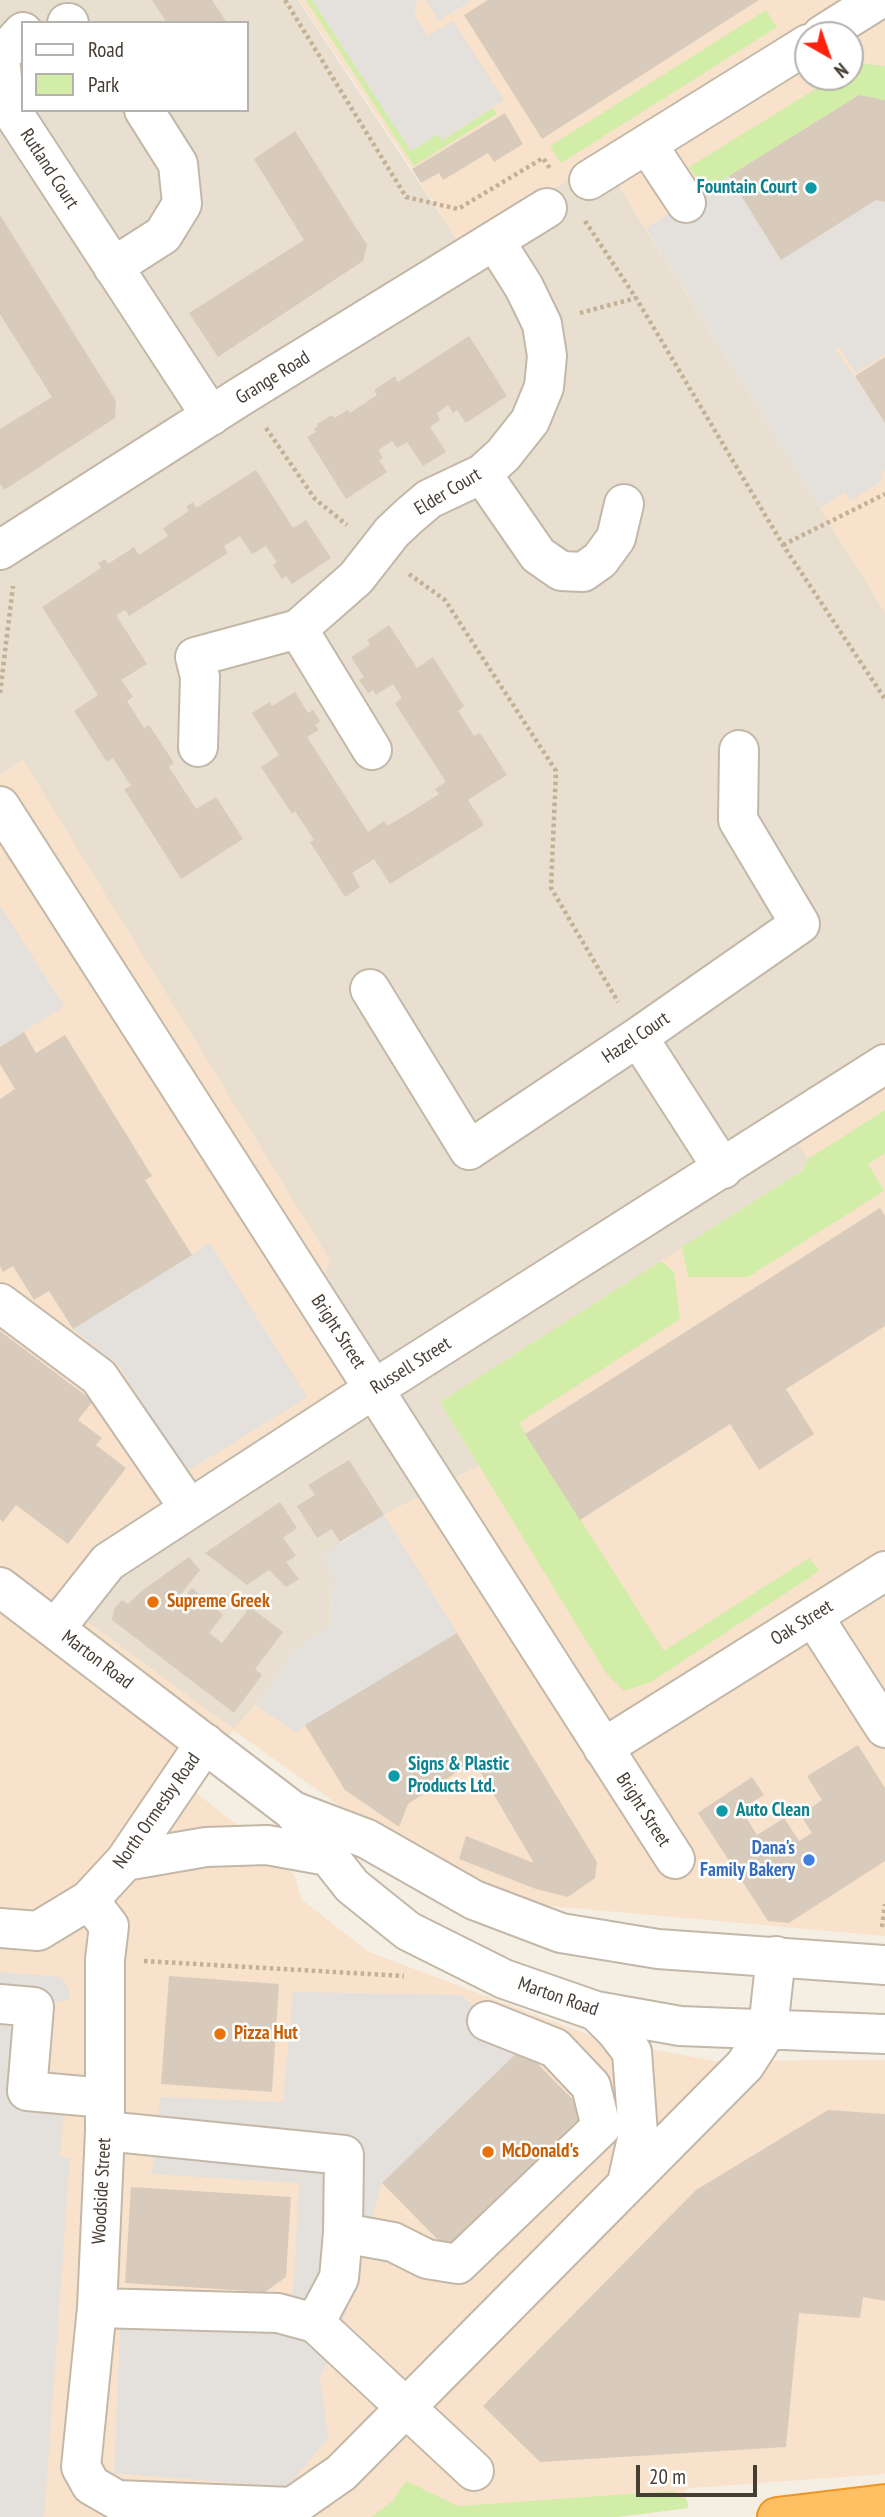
<!DOCTYPE html>
<style>
body{margin:0}
#map{position:relative;width:885px;height:2517px;overflow:hidden;background:#f4eee3;font-family:"PT Sans Narrow",sans-serif}
canvas{display:block}
.legend{position:absolute;left:21px;top:21px;width:228px;height:91px;box-sizing:border-box;background:#fff;border:2px solid #b5b1ad;margin:0;padding:9px 12px;list-style:none;font-size:21px;color:#463d33}
.legend li{display:flex;align-items:center;gap:14px;height:35px}
.legend b{width:35px;border:2px solid #b5b1ad}
.north{position:absolute;left:794px;top:21px;width:70px;height:70px;box-sizing:border-box;background:#fff;border:2px solid #b5b1ad;border-radius:50%;rotate:140deg;font-size:19px;font-weight:700;line-height:28px;text-align:center;color:#463d33}
.north::after{content:'';display:block;margin:auto;width:24px;height:32px;background:#ff230f;clip-path:polygon(50% 0,100% 100%,50% 72%,0 100%)}
.scale{position:absolute;left:636px;top:2465px;width:121px;height:32px;box-sizing:border-box;border:4px solid #463d33;border-top:0;padding-left:9px;font-size:21px;line-height:24px;white-space:nowrap;color:#463d33;-webkit-text-stroke:5px #fff;paint-order:stroke}
</style>
<div id="map">
<canvas width="885" height="2517"></canvas>
<ul class="legend">
<li><b style="height:9px;background:#fff"></b>Road</li>
<li><b style="height:19px;background:#d2eda7"></b>Park</li>
</ul>
<div class="north">N</div>
<div class="scale">20 m</div>
</div>
<script>
const context = document.querySelector('canvas').getContext('2d');
context.lineJoin = 'round';
function fill(path, color) {
  context.fillStyle = color;
  context.fill(path, 'evenodd');
}
function shape(rows) {
  const path = new Path2D();
  for (const r of rows) {
    path.moveTo(r[0], r[1]);
    for (let i = 2; i < r.length; i += 2) path.lineTo(r[i], r[i + 1]);
  }
  return path;
}
function trace(path, color, width, dash) {
  context.strokeStyle = color;
  context.lineWidth = width;
  context.lineCap = dash ? 'butt' : 'round';
  context.setLineDash(dash || []);
  context.stroke(path);
}
function label(font, color, halo, rows, align = 'center') {
  context.font = font + ' "PT Sans Narrow",sans-serif';
  context.lineWidth = 5;
  context.setLineDash([]);
  context.textBaseline = 'middle';
  context.strokeStyle = halo;
  context.fillStyle = color;
  for (const [text, x, y, turn = 0] of rows) {
    context.save();
    context.translate(x, y);
    context.rotate((+turn || 0) * Math.PI / 180);
    context.textAlign = isNaN(turn) ? turn : align;
    if (halo) context.strokeText(text, 0, 0);
    context.fillText(text, 0, 0);
    context.restore();
  }
}
fill(shape([
 [0,0,298,0,462,247,602,159,885,612,885,1041,775,1109,808,1159,803,1170,441,1403,479,1466,384,1515,340,1542,333,1580,330,1627,294,1650,256,1705,233,1729,62,1604,90,1548,378,1359,323,1277,329,1260,23,761,0,775],
 [23,23,247,23,247,110,23,110]
]), '#e8dfd1');
fill(shape([
 [299,0,885,0,885,612,602,159,462,247,412,169],
 [808,35,850,35,850,77,808,77],
 [23,760,330,1260,323,1277,379,1360,90,1548,62,1603,233,1729,256,1705,294,1650,330,1627,333,1580,321,1556,384,1515,479,1466,440,1402,803,1170,808,1159,775,1109,885,1041,885,1936,528,1904,399,1848,233,1730,191,1789,275,1854,295,1877,302,1900,369,1952,603,2040,715,2061,885,2060,885,2474,691,2488,685,2490,688,2508,617,2517,0,2517,0,775]
]), '#f8e2cc');
fill(shape([
 [306,0,312,0,411,151,438,134,443,140,493,108,497,114,414,166],
 [766,10,777,27,561,163,550,146],
 [864,64,885,66,885,100,859,95,705,191,689,167,835,77,850,77,850,67],
 [885,1110,885,1153,868,1164,884,1191,748,1277,688,1277,682,1247,803,1170,808,1159],
 [661,1261,674,1272,680,1319,519,1423,664,1651,809,1558,819,1571,651,1682,624,1691,606,1673,440,1402],
 [406,2481,458,2506,672,2491,687,2500,688,2508,617,2517,371,2517,393,2501]
]), '#d2eda7');
fill(shape([
 [312,0,417,0,414,14,428,36,453,21,504,100,442,140,438,134,411,151],
 [426,0,472,0,439,21],
 [729,176,781,259,876,200,885,202,885,354,856,373,838,346,835,348,885,423,885,470,880,474,883,480,850,501,845,492,820,508,646,228],
 [0,906,64,1006,0,1047],
 [210,1243,307,1397,186,1472,120,1367,73,1329],
 [384,1515,457,1633,295,1732,256,1705,294,1650,330,1627,333,1580,321,1556],
 [0,1972,61,1977,69,1989,69,1999,54,2003,49,2068,66,2079,60,2157,70,2158,44,2517,0,2517],
 [293,1992,461,1995,522,2048,382,2183,337,2342,320,2377,328,2438,287,2487,114,2473,120,2329,280,2332,290,2315,294,2281,299,2183,152,2174,160,2097,283,2102]
]), '#e4e0dc');
fill(shape([
 [152,0,212,0,227,23,167,23],
 [488,0,759,0,542,139,464,15],
 [859,95,885,100,885,202,876,200,781,260,729,176],
 [505,113,523,144,494,162,488,153,443,180,439,173,421,183,412,169],
 [295,131,367,245,363,261,218,357,189,313,304,240,254,159],
 [0,215,116,401,115,418,4,490,0,484,0,429,52,397,0,314],
 [469,336,507,396,466,423,457,410,453,413,448,405,437,413,440,420,430,427,446,452,423,466,407,442,397,448,392,441,378,450,383,458,379,460,387,472,346,499,307,437,316,432,314,429,318,426,317,424,332,415,334,418,348,410,350,413,377,395,374,390,395,376,398,382],
 [885,357,885,423,855,376],
 [256,470,293,528,306,520,331,558,292,584,286,576,282,579,273,565,277,562,266,546,252,554,240,536,224,546,228,553,129,616,125,610,116,615,147,664,121,680,133,697,127,701,144,728,149,725,174,763,169,767,196,809,216,797,243,839,181,879,124,789,131,786,113,758,107,762,74,711,98,695,42,607,101,568,98,563,105,559,108,564,134,547,139,555,168,536,163,528,189,511,186,507,193,502,196,508],
 [389,625,417,668,433,657,464,706,458,711,474,736,480,733,507,775,468,800,484,825,390,884,374,859,352,873,360,887,345,897,310,842,314,840,295,811,292,814,261,767,279,755,252,713,270,702,272,706,295,692,308,713,313,710,320,721,315,725,319,730,307,737,368,832,384,821,387,826,411,812,439,794,435,789,446,782,395,703,402,698,393,684,376,695,373,690,368,693,359,680,364,677,351,657,370,645,367,640],
 [24,1032,36,1053,65,1035,152,1176,145,1180,192,1255,73,1329,49,1291,34,1300,13,1266,3,1272,0,1266,0,1099,15,1089,0,1064,0,1047],
 [880,1208,885,1216,885,1326,786,1389,814,1434,759,1470,730,1424,580,1520,525,1434],
 [0,1331,93,1401,78,1420,102,1438,96,1445,126,1468,68,1544,16,1505,3,1522,0,1519],
 [349,1460,384,1515,340,1542,332,1529,317,1538,297,1506,315,1495,308,1485],
 [280,1502,297,1528,283,1538,296,1556,286,1562,299,1579,286,1587,269,1570,247,1585,205,1553],
 [189,1557,200,1570,169,1609,173,1612,192,1588,223,1615,209,1633,222,1643,250,1607,283,1632,255,1669,262,1675,234,1713,112,1620,114,1609,122,1600,128,1604,143,1590],
 [457,1633,597,1862,595,1878,568,1897,536,1889,459,1859,466,1836,534,1863,474,1761,408,1804,399,1827,345,1790,305,1725],
 [858,1745,885,1788,885,1861,789,1923,768,1921,698,1813,752,1777,764,1795,741,1809,757,1835,784,1818,799,1841,812,1833,798,1811,809,1803,812,1807,822,1800,807,1776],
 [169,1976,279,1984,272,2092,161,2084],
 [522,2048,593,2120,454,2256,382,2183],
 [828,2110,885,2114,885,2301,863,2297,860,2318,799,2313,786,2447,540,2462,483,2406,696,2190],
 [131,2187,291,2197,286,2277,265,2292,125,2283]
]), '#d9cbbb');
const minor = shape([
 [67,23,69,23],
 [23,32,0,57,4,99,211,416],
 [822,35,873,3],
 [647,144,686,203],
 [589,180,808,44],
 [113,267,163,235,182,204,178,164,144,110],
 [482,474,538,555,561,571,583,572,600,560,616,538,624,504],
 [0,550,243,395,547,208],
 [198,747,200,677,195,657,298,629],
 [372,750,298,629,356,578,392,532,409,516,429,499,482,474,503,455,530,421,544,387,547,356,542,324,524,287,495,241],
 [0,806,675,1859],
 [370,989,469,1150,638,1037,800,924,738,820,739,750],
 [638,1037,723,1169],
 [0,1303,99,1377,189,1508],
 [0,1587,293,1811,352,1886,408,1931,504,1979,596,2011,680,2026,885,2034],
 [813,1616,885,1728],
 [55,1629,108,1562,374,1389,885,1064],
 [603,1748,885,1571],
 [293,1811,367,1839,474,1900,561,1933,658,1949,885,1965],
 [125,1861,206,1847,267,1845,328,1856],
 [89,1900,109,1926,105,1959,105,2131,97,2308,81,2467,91,2485,117,2500,292,2507,341,2473,745,2065,768,2029,776,1956],
 [0,1928,38,1931,89,1900,125,1861,205,1743],
 [0,2004,34,2007,27,2091,105,2098],
 [596,2011,616,2031,632,2052,638,2134,627,2183],
 [105,2131,344,2155,343,2233,339,2278,315,2323],
 [343,2233,393,2242,427,2259,458,2264,601,2127,591,2086,555,2048,487,2021],
 [97,2308,278,2313,315,2323,474,2471]
]);
const highway = shape([
 [777,2517,885,2504]
]);
trace(minor, '#c3b8a8', 42);
trace(highway, '#ed9524', 42);
trace(shape([
 [285,0,406,197,458,209,543,158,551,170],
 [585,221,636,298,783,545,885,699],
 [580,313,636,298],
 [266,428,315,499,347,525],
 [783,545,885,494],
 [409,574,445,600,556,771,551,888,618,1002],
 [0,693,13,586],
 [882,1927,885,1904],
 [144,1961,404,1976]
]), '#c3b095', 4.5, [3.5, 3.5]);
trace(minor, '#fff', 38);
trace(highway, '#ffc063', 38);
for (const [x, y, r, color] of [
 [811,188,7,"#0f9aa8"],
 [153,1602,7,"#e8710a"],
 [394,1776,7,"#0f9aa8"],
 [722,1811,7,"#0f9aa8"],
 [809,1860,7,"#3f7fe0"],
 [220,2034,7,"#e8710a"],
 [488,2152,7,"#e8710a"]
]) {
  const dot = new Path2D();
  dot.arc(x, y, r, 0, 2 * Math.PI);
  context.fillStyle = color;
  context.fill(dot);
  trace(dot, '#fff', 2.5);
}
label('19px', '#463d33', '#fff', [
 ["Rutland Court",49,169,57],
 ["Grange Road",273,378,-32],
 ["Elder Court",448,492,-31],
 ["Hazel Court",636,1038,-34],
 ["Bright Street",338,1332,57],
 ["Russell Street",411,1366,-32],
 ["Oak Street",802,1623,-32],
 ["Marton Road",97,1660,37],
 ["Bright Street",643,1810,57],
 ["North Ormesby Road",157,1811,-55],
 ["Marton Road",558,1997,19],
 ["Woodside Street",102,2191,-87]
]);
label('bold 19px', '#0d838f', '#fff', [
 ["Fountain Court",797,188,"right"],
 ["Signs & Plastic",408,1765],
 ["Products Ltd.",408,1787],
 ["Auto Clean",736,1811]
], 'left');
label('bold 19px', '#c56008', '#fff', [
 ["Supreme Greek",167,1602],
 ["Pizza Hut",234,2034],
 ["McDonald's",502,2152]
], 'left');
label('bold 19px', '#366cbe', '#fff', [
 ["Dana's",795,1849],
 ["Family Bakery",795,1871]
], 'right');
</script>
